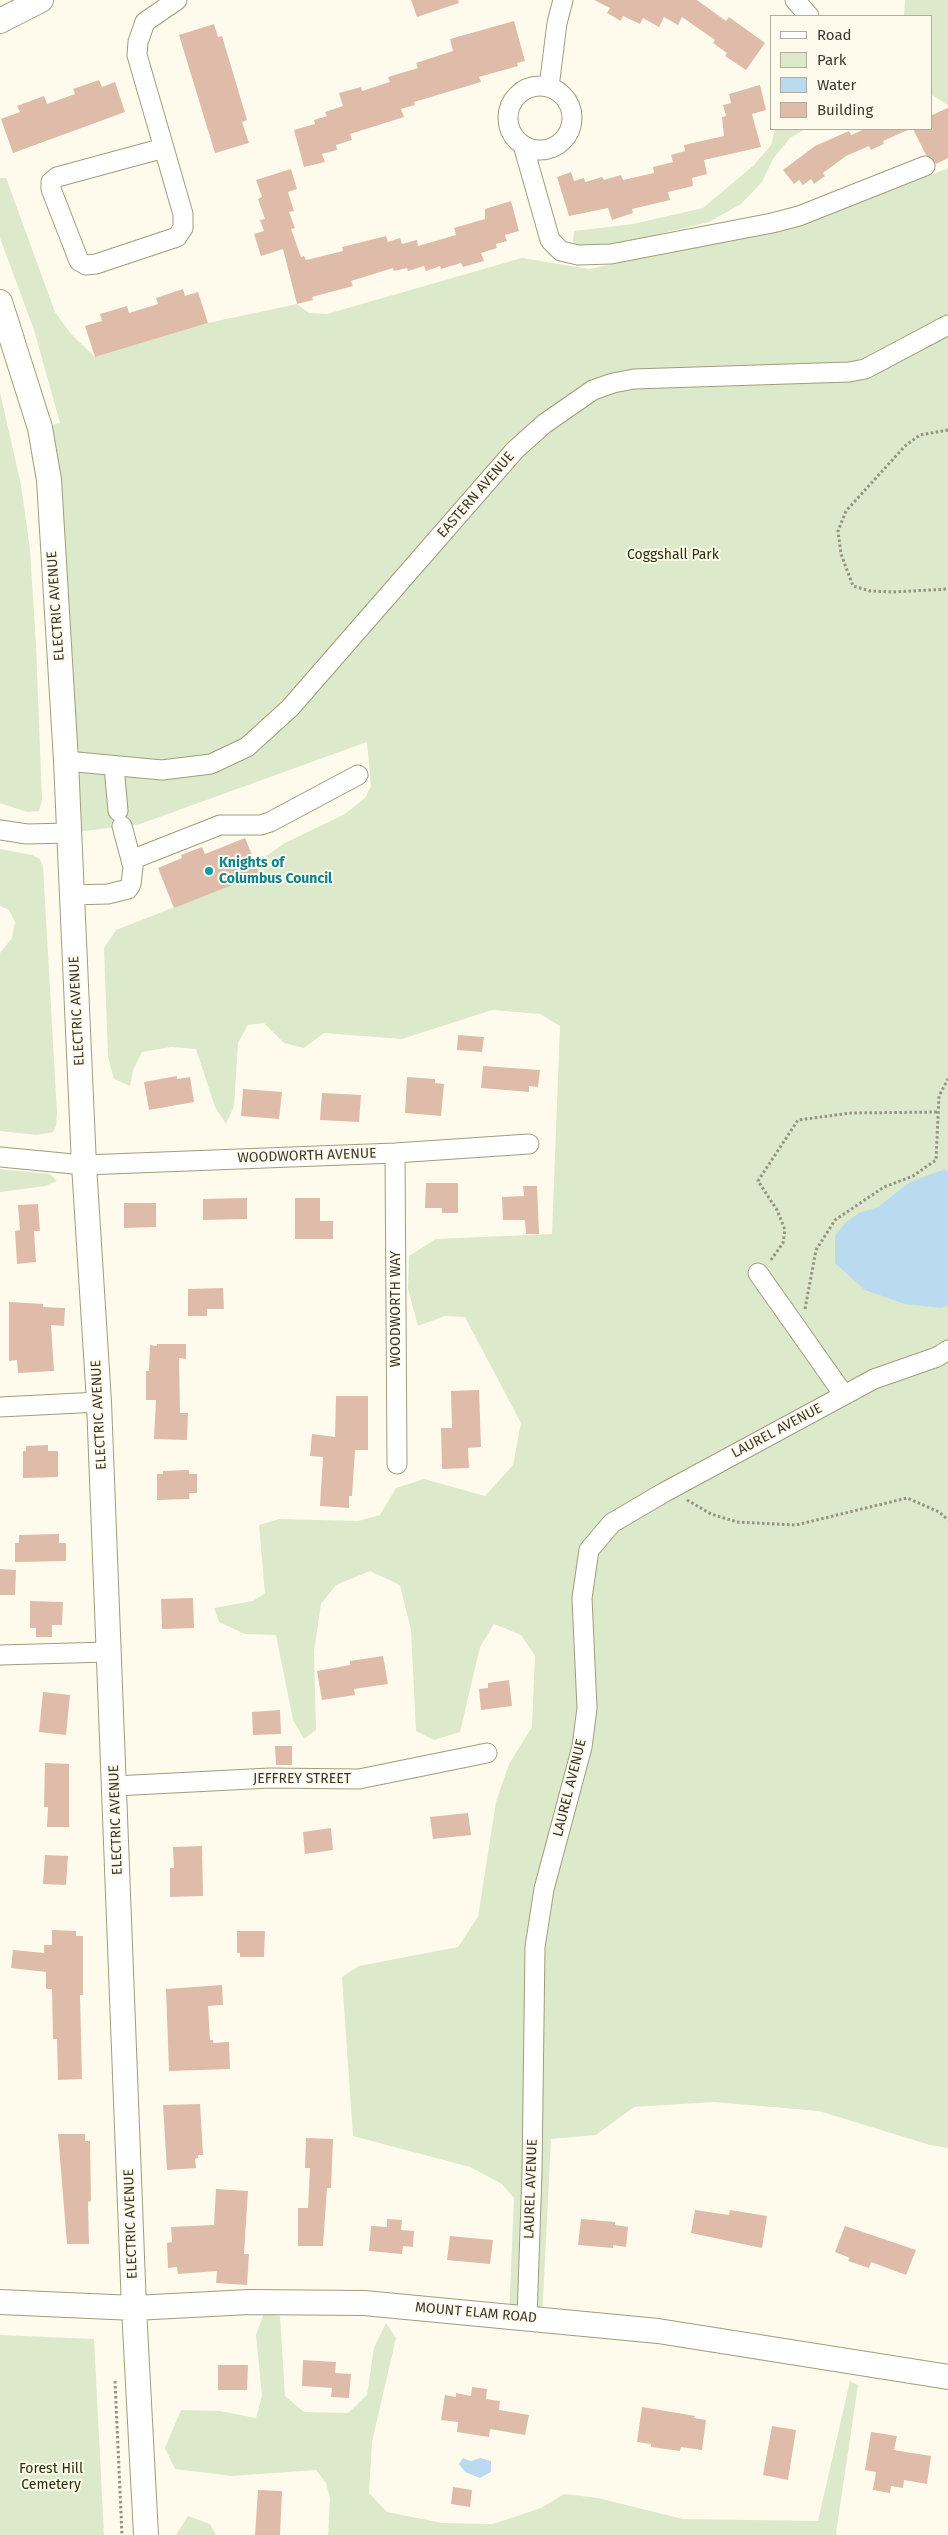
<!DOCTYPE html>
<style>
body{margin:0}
#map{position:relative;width:948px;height:2535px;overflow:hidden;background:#fefbed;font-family:"Fira Sans",sans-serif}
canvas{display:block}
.legend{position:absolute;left:770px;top:15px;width:162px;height:115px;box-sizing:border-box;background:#fefbed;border:1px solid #b0ad9f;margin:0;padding:6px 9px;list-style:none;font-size:15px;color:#3b392b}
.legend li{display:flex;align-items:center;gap:10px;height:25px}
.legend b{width:25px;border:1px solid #b0ad9f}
</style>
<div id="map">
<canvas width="948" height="2535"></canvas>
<ul class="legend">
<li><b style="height:6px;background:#fff"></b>Road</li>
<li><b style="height:14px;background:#dce9cb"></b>Park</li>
<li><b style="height:14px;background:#badaf0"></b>Water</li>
<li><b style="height:14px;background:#debca9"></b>Building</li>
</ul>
</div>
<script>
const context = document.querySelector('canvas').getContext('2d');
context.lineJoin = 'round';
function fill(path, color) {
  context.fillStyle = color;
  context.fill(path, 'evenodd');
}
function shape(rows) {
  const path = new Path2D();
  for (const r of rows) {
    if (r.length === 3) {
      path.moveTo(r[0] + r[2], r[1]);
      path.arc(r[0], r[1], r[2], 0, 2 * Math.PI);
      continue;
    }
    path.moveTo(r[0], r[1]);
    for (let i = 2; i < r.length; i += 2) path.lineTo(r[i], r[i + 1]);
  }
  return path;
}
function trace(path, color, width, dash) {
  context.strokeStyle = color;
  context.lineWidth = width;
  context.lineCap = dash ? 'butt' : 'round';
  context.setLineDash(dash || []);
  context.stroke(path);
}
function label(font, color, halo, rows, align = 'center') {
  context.font = font + ' "Fira Sans",sans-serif';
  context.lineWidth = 4;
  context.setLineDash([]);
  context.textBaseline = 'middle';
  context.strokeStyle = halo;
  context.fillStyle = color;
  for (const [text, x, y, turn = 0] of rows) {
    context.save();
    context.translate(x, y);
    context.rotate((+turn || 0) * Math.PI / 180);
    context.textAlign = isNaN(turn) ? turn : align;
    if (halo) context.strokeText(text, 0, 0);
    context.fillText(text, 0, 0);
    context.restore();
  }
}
fill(shape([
 [905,0,948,0,948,105,932,95,932,16,904,16],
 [775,129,805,129,790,138,773,159,762,182,741,204,709,222,647,237,584,249,573,242,574,231,633,224,703,208,754,165,771,145],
 [948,168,948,2148,930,2145,819,2111,714,2102,634,2107,596,2135,551,2139,542,2319,509,2316,514,2198,502,2184,470,2167,353,2136,342,1977,359,1966,458,1947,478,1917,496,1802,509,1764,532,1727,535,1656,521,1635,494,1624,480,1647,460,1732,434,1740,416,1731,411,1630,400,1585,370,1571,336,1585,321,1604,314,1651,316,1730,304,1739,293,1720,276,1635,245,1634,219,1622,214,1608,253,1601,265,1593,259,1525,279,1519,358,1521,380,1515,396,1488,424,1479,485,1496,513,1465,521,1423,465,1317,445,1316,418,1326,408,1289,409,1256,436,1239,552,1234,560,1026,540,1014,492,1010,402,1039,324,1033,304,1048,284,1043,264,1023,248,1025,238,1043,234,1106,226,1124,215,1107,196,1049,171,1047,142,1052,133,1070,130,1086,114,1079,108,1057,104,948,116,930,259,874,256,863,285,843,345,814,365,798,371,786,367,742,140,824,69,833,40,428,60,423,34,330,0,238,0,178,6,178,55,312,71,334,95,357,208,323,297,304,309,313,327,314,522,258,589,269,773,231,830,214],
 [0,392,21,485,30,550,36,645,42,800,39,811,27,812,0,803],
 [0,849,32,855,40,859,43,866,57,1113,56,1126,53,1132,37,1135,0,1131,0,953,12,938,15,922,9,910,0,906],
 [0,1169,50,1174,57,1181,45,1186,0,1192],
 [264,2313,280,2316,285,2396,304,2412,348,2413,367,2395,374,2348,386,2323,396,2338,372,2442,369,2493,387,2512,442,2523,493,2524,541,2508,564,2494,598,2498,683,2519,818,2521,850,2381,858,2385,836,2533,837,2535,328,2535,330,2498,326,2483,316,2470,232,2476,175,2469,165,2448,181,2410,220,2411,256,2418,262,2396,256,2335],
 [0,2335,94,2339,104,2535,0,2535],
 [188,2516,210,2524,216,2535,176,2535]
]), '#dce9cb');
fill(shape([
 [945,1169,948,1172,948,1305,942,1308,905,1304,865,1290,835,1263,835,1236,845,1223,859,1213,878,1207,910,1182],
 [463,2458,471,2461,480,2458,491,2461,491,2472,480,2478,465,2472,459,2464]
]), '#badaf0');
fill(shape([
 [411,0,458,0,459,3,417,17],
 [594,0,697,0,726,21,729,17,765,43,746,70,725,56,727,53,713,43,715,40,682,17,678,25,664,17,659,27,643,18,640,24,623,16,621,21,607,13,610,8],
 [514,21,525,61,517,63,518,66,479,77,481,82,414,102,415,105,401,109,404,117,350,134,352,140,336,145,337,150,322,154,325,162,304,167,294,130,315,124,314,120,327,116,325,112,343,106,339,93,361,87,362,91,390,82,388,77,418,68,416,63,453,51,450,39],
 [214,24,218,37,222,36,247,120,242,122,249,143,215,153,179,35],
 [99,80,102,87,115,82,125,112,13,153,1,119,20,112,17,106,44,96,47,104,75,94,73,89],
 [760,85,766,110,752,114,761,147,704,160,707,174,692,178,693,186,668,192,670,200,632,209,633,213,612,220,608,208,569,216,557,177,571,172,574,181,584,178,585,182,602,177,604,180,621,175,623,180,654,173,653,167,673,162,671,155,685,151,684,145,724,136,722,117,726,116,723,105,731,103,729,94],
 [948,108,948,158,936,164,932,158,926,155,913,129,932,129,932,115],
 [865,129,910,129,883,141,884,144,871,150,869,146,846,156,823,173,825,176,814,184,811,179,803,185,799,180,794,184,783,170,815,146,849,131,851,135],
 [291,169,297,189,288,192,294,211,289,212,295,228,291,229,301,257,304,256,306,260,343,251,342,247,386,236,388,242,400,238,402,244,417,240,418,246,456,235,454,228,485,219,485,209,511,201,519,231,505,235,507,241,496,244,497,248,481,253,484,261,463,267,461,263,441,269,440,266,426,271,424,266,408,271,407,268,394,271,393,268,351,281,353,286,312,297,313,300,297,304,283,249,261,256,254,234,264,231,260,220,265,219,258,199,262,197,256,180],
 [183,289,185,296,198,292,208,323,95,357,85,326,102,321,100,314,127,306,129,313,158,304,156,298],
 [245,838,260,874,174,908,158,868,182,858,181,855,202,847,205,854],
 [458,1035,484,1037,482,1052,457,1050],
 [483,1066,540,1070,538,1087,529,1086,529,1092,481,1088],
 [177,1076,177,1079,190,1077,194,1102,149,1110,144,1082],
 [407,1077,435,1079,435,1083,444,1084,441,1116,405,1113],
 [243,1089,282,1092,279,1119,241,1116],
 [322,1093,361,1095,359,1122,320,1120],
 [426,1183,458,1183,458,1213,442,1213,442,1208,425,1208],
 [523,1186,537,1186,539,1234,526,1234,525,1220,503,1220,502,1197,524,1196],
 [247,1198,247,1219,203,1220,203,1199],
 [295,1198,320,1198,320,1221,333,1221,333,1239,295,1239],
 [124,1203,156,1203,156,1227,124,1228],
 [38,1204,40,1231,34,1231,36,1262,17,1264,15,1231,20,1230,18,1205],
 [223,1288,224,1309,207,1309,207,1316,188,1316,188,1289],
 [9,1302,43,1304,43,1307,65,1308,64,1326,51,1325,54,1371,18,1373,17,1360,9,1361],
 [157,1344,186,1344,186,1359,179,1358,180,1413,188,1413,187,1440,154,1439,156,1400,146,1400,146,1371,149,1371,150,1345,157,1346],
 [479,1390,481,1447,468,1448,469,1468,442,1469,441,1428,452,1428,451,1391],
 [336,1396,368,1396,368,1450,355,1450,352,1496,349,1496,349,1508,320,1506,323,1457,310,1456,312,1434,335,1437],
 [48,1445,48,1451,58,1451,58,1477,23,1478,23,1451,26,1451,26,1446],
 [189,1470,189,1474,197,1474,197,1493,189,1493,189,1499,157,1500,157,1474,163,1474,163,1471],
 [59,1534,59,1543,66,1543,66,1561,15,1562,15,1543,19,1543,19,1535],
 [0,1569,16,1570,15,1595,0,1595],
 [193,1598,194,1628,162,1629,161,1599],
 [30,1601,63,1602,62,1625,52,1625,52,1637,36,1637,36,1628,30,1628],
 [383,1656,388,1684,354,1689,355,1695,322,1700,317,1671,350,1665,350,1661],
 [509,1680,512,1706,481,1710,479,1689,488,1688,488,1683],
 [43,1692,70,1695,66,1735,39,1732],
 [280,1710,281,1734,253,1735,252,1712],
 [275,1746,292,1746,292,1765,276,1765],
 [45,1763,69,1764,69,1827,47,1827,48,1807,44,1807],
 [468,1813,471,1835,433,1839,430,1817],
 [331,1828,333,1850,305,1854,303,1832],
 [202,1846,203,1896,170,1897,170,1868,174,1868,173,1847],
 [45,1855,68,1856,66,1885,43,1884],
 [52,1930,76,1931,76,1936,83,1936,83,1995,80,1995,82,2079,58,2080,57,2039,53,2039,52,1989,46,1989,46,1972,11,1968,13,1950,44,1953,44,1945,52,1945],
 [237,1931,265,1931,264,1957,240,1957,240,1953,237,1953],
 [222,1985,223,2005,208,2006,210,2040,213,2040,213,2043,229,2042,230,2069,169,2071,166,1989],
 [200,2104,203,2155,198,2155,198,2158,195,2159,196,2168,167,2170,163,2105],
 [58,2134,85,2134,85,2141,90,2141,91,2201,88,2202,89,2244,67,2244],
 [306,2138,333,2139,331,2188,327,2188,323,2246,298,2246,298,2208,308,2208,310,2168,305,2168],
 [216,2189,248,2191,244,2254,249,2254,247,2285,216,2283,217,2271,178,2274,177,2267,168,2268,167,2243,172,2242,171,2227,214,2225],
 [695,2210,729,2215,730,2210,767,2216,762,2248,691,2233],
 [387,2219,402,2220,401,2230,414,2231,413,2247,403,2246,402,2254,369,2251,371,2226,387,2227],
 [581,2219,615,2222,615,2225,628,2227,626,2247,613,2245,613,2248,578,2245],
 [845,2226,916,2250,906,2275,871,2262,869,2268,848,2261,850,2258,835,2252],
 [450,2236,493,2240,490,2264,447,2260],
 [303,2360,336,2362,335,2373,351,2374,349,2398,331,2397,332,2388,302,2386],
 [218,2365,248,2365,247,2390,218,2390],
 [472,2387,487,2389,486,2399,500,2401,499,2410,529,2415,525,2435,490,2429,489,2437,457,2432,458,2422,441,2420,445,2395,456,2397,456,2393,471,2396],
 [642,2407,695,2416,694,2418,706,2420,702,2450,681,2447,680,2451,651,2447,651,2444,637,2442],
 [772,2426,796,2430,788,2480,763,2475],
 [871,2432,897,2436,894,2450,931,2456,927,2484,904,2480,903,2488,891,2486,890,2493,873,2490,876,2472,865,2470],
 [453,2487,472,2490,470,2507,451,2504],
 [258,2490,282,2491,280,2535,255,2535]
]), '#debca9');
const minor = shape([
 [795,0,809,16],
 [540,118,32],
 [549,87,557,23,563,0],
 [523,145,550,240,561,251,578,255,611,254,772,223,799,216,925,166],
 [164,148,57,177,51,182,51,189,79,261,86,265,96,264,177,237,183,228,183,214,137,55,138,42,145,22,177,0],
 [66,761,162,770,211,764,247,747,290,708,515,450,544,424,593,390,613,383,634,379,849,372,865,369,948,325],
 [114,766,118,811],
 [0,830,27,834,69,833],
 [131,860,220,825,261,825,270,822,358,775],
 [72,895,108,894,128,889,131,884,133,867,122,826],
 [395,1153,397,1464],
 [0,1157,84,1165,395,1153,529,1144],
 [758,1273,844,1395],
 [0,1407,99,1402],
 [0,1655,108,1652],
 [115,1786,270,1778,359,1779,487,1753],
 [527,2318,532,2172,535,1947,544,1889,582,1747,587,1708,582,1598,589,1550,612,1523,663,1493,874,1379,937,1357,948,1350]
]);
const major = shape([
 [0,21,41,0],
 [0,302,40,428,49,480,66,761,84,1165,99,1402,134,2308,146,2535],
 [0,2302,134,2308,249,2302,364,2303,658,2331,948,2377]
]);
trace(minor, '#a29c7a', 21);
trace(major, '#a29c7a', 26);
trace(shape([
 [948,430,920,435,905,446,846,511,838,531,841,554,853,586,870,591,893,592,948,589],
 [771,1260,783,1243,785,1230,777,1210,758,1181,798,1120,851,1113,938,1112],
 [805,1309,816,1250,835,1220,884,1187,913,1176,936,1160,939,1096,948,1079],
 [687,1500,711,1514,737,1522,796,1525,907,1498,939,1512,948,1520],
 [115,2381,122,2535]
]), '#959284', 3, [2.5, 2.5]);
trace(minor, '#fff', 19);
trace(major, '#fff', 24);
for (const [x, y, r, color] of [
 [209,871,5,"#0f9aa8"]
]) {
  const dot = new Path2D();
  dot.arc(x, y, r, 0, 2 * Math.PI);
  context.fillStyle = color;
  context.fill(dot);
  trace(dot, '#fefbed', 2);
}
label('14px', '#3b392b', '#fefbed', [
 ["EASTERN AVENUE",476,495,-49],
 ["ELECTRIC AVENUE",56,606,-94],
 ["ELECTRIC AVENUE",77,1011,-93],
 ["WOODWORTH AVENUE",307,1156,-2],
 ["WOODWORTH WAY",396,1309,-90],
 ["ELECTRIC AVENUE",99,1415,-93],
 ["LAUREL AVENUE",777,1431,-28],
 ["JEFFREY STREET",302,1779],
 ["LAUREL AVENUE",570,1788,-76],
 ["ELECTRIC AVENUE",116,1820,-92],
 ["LAUREL AVENUE",531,2189,-88],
 ["ELECTRIC AVENUE",131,2224,-92],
 ["MOUNT ELAM ROAD",476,2313,5]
]);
label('14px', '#223301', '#fefbed', [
 ["Coggshall Park",673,555],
 ["Forest Hill",51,2469],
 ["Cemetery",51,2485]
]);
label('bold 14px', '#0d838f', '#fefbed', [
 ["Knights of",219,863],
 ["Columbus Council",219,879]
], 'left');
</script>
